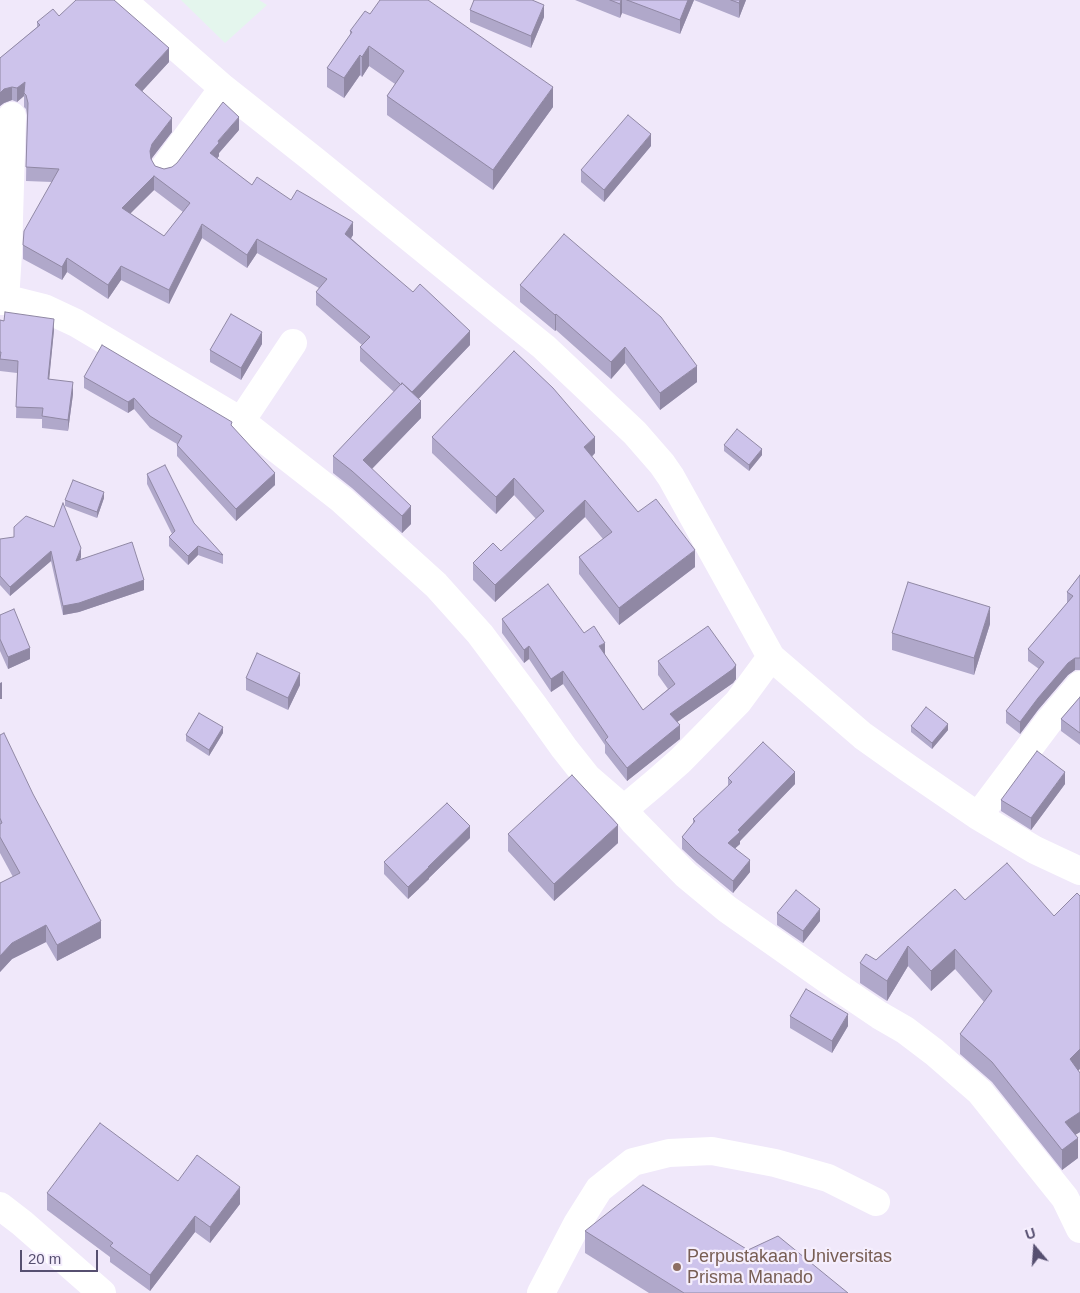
<!DOCTYPE html>
<style>
body{margin:0}
#map{position:relative;width:1080px;height:1293px;overflow:hidden;background:#f0e8fa;font-family:Helvetica,sans-serif}
canvas{display:block}
.north{position:absolute;left:1010px;top:1223px;width:50px;height:50px;-webkit-text-stroke:4px #f5eefd;paint-order:stroke;rotate:342deg;font-size:14px;font-weight:700;line-height:20px;text-align:center;color:#564f70}
.north::after{content:'';display:block;margin:auto;width:18px;height:22px;background:#564f70;clip-path:polygon(50% 0,100% 100%,50% 72%,0 100%)}
.scale{position:absolute;left:20px;top:1250px;width:78px;height:22px;box-sizing:border-box;border:2px solid #564f70;border-top:0;padding-left:6px;font-size:15px;line-height:18px;white-space:nowrap;color:#564f70;-webkit-text-stroke:4px #f5eefd;paint-order:stroke}
</style>
<div id="map">
<canvas width="1080" height="1293"></canvas>
<div class="north">U</div>
<div class="scale">20 m</div>
</div>
<script>
const context = document.querySelector('canvas').getContext('2d');
context.lineJoin = 'round';
function fill(path, color) {
  context.fillStyle = color;
  context.fill(path, 'evenodd');
}
function shape(rows) {
  const path = new Path2D();
  for (const r of rows) {
    path.moveTo(r[0], r[1]);
    for (let i = 2; i < r.length; i += 2) path.lineTo(r[i], r[i + 1]);
  }
  return path;
}
function trace(path, color, width, dash) {
  context.strokeStyle = color;
  context.lineWidth = width;
  context.lineCap = dash ? 'butt' : 'round';
  context.setLineDash(dash || []);
  context.stroke(path);
}
function label(font, color, halo, rows, align = 'center') {
  context.font = font + ' Helvetica,sans-serif';
  context.lineWidth = 4.5;
  context.setLineDash([]);
  context.textBaseline = 'middle';
  context.strokeStyle = halo;
  context.fillStyle = color;
  for (const [text, x, y, turn = 0] of rows) {
    context.save();
    context.translate(x, y);
    context.rotate((+turn || 0) * Math.PI / 180);
    context.textAlign = isNaN(turn) ? turn : align;
    if (halo) context.strokeText(text, 0, 0);
    context.fillText(text, 0, 0);
    context.restore();
  }
}
fill(shape([
 [181,0,259,0,267,5,225,43]
]), '#e4f6ed');
trace(shape([
 [165,167,223,88],
 [0,301,16,301,44,308,76,323,241,421,342,500,436,585,480,634,534,706,564,748,587,777,624,809,655,783,680,761,738,702,771,657,671,477,662,464,635,433,544,347,314,160,223,88,122,0],
 [5,301,8,253,12,116],
 [241,421,293,343],
 [771,657,863,736,908,768,978,816,1035,850,1080,871],
 [624,809,634,822,686,875,727,909,835,985,879,1015,905,1030,934,1052,980,1092,1065,1198,1080,1229],
 [978,816,1050,720,1080,685],
 [541,1293,577,1224,599,1189,633,1162,669,1153,712,1151,775,1163,828,1178,876,1202]
]), '#fff', 28);
trace(shape([
 [0,1206,22,1223,102,1293]
]), '#fff', 28);
fill(shape([
 [575,0,746,0,739,18,694,0,680,34,622,13,620,18],
 [470,10,544,17,531,48,470,22],
 [370,14,553,107,493,190,387,115,387,96,395,84,369,66,362,77,360,75,344,98,327,87,327,68,350,35,350,31],
 [59,16,169,62,142,91,172,132,152,158,151,160,155,166,164,169,172,167,239,130,219,153,219,156,217,159,252,185,291,200,353,235,351,238,470,345,418,399,421,418,372,469,411,524,402,533,352,488,333,473,333,456,394,392,360,361,360,347,362,345,316,305,316,292,319,288,257,253,247,268,202,238,169,304,121,280,108,299,67,272,62,280,23,259,23,245,52,182,26,181,27,115,26,109,24,107,24,96,17,102,12,100,4,103,0,106,0,58,37,27,37,22],
 [154,190,183,212,164,236,130,213],
 [651,146,604,202,581,182,581,170],
 [520,285,697,382,660,410,625,363,611,379,556,330,555,331,520,302],
 [0,320,54,330,49,379,73,394,68,431,42,428,42,419,16,418,17,373,0,371],
 [262,344,241,380,210,362,210,350],
 [84,377,232,426,275,485,236,521,177,456,177,444,150,428,134,409,128,413,84,388],
 [432,437,595,453,592,457,638,512,695,567,619,625,579,574,579,557,603,539,585,517,495,602,473,580,473,563,501,551,536,519,514,495,496,514,432,453],
 [724,445,762,455,749,471,724,451],
 [147,474,223,555,223,564,198,555,188,565,169,546,169,537,172,534,147,484],
 [104,498,97,518,65,506,65,500],
 [0,539,81,557,80,560,144,590,79,612,63,615,51,561,10,596,0,585],
 [1080,575,1080,670,1075,670,1068,675,1038,710,1020,734,1006,723,1006,711,1039,669,1028,661,1028,649,1067,603,1067,592],
 [0,615,30,659,8,669,0,651],
 [502,619,584,633,605,655,643,710,668,689,658,675,658,661,736,679,733,683,677,722,680,739,627,781,605,753,605,745,563,684,551,692,529,659,524,663,502,633],
 [990,624,974,675,892,650,892,633],
 [246,678,300,685,288,710,246,690],
 [1080,697,1080,745,1061,731,1061,719],
 [911,726,948,730,932,749,911,732],
 [223,733,209,756,186,741,186,735],
 [0,735,101,938,57,961,46,942,12,959,0,972,0,883,13,877,0,853],
 [728,778,795,784,740,841,740,844,735,848,750,872,733,893,697,863,682,849,682,837,693,824,693,819,728,786],
 [1065,784,1031,830,1001,811,1001,800],
 [508,834,618,843,554,901,508,851],
 [470,838,429,878,429,879,408,899,384,874,384,862],
 [955,889,1080,1073,1080,1132,1075,1135,1078,1158,1062,1170,992,1082,960,1054,960,1034,984,1002,955,969,931,991,908,966,887,1001,860,983,860,963,876,960],
 [777,913,820,921,803,943,777,925],
 [790,1016,848,1026,832,1053,790,1028],
 [178,1181,240,1204,210,1243,195,1232,150,1291,110,1262,110,1257,47,1210,47,1193],
 [585,1231,748,1250,848,1293,649,1293,585,1253]
]), '#b0a8ca');
fill(shape([
 [621,0,622,0,622,13,620,18,620,4],
 [688,0,694,0,680,34,680,20],
 [740,0,746,0,739,18,739,3],
 [544,5,544,17,531,48,531,36],
 [369,46,369,66,362,77,362,57],
 [169,48,169,62,135,99,135,85],
 [360,55,360,75,344,98,344,78],
 [25,82,24,96,17,102,17,88],
 [12,87,12,100,4,103,0,106,0,93,4,89],
 [553,87,553,107,493,190,493,170],
 [239,117,239,130,219,153,219,156,210,167,210,153,218,141],
 [172,118,172,132,152,158,150,165,150,151,152,144],
 [651,134,651,146,604,202,604,190],
 [154,176,154,190,122,222,122,208],
 [353,222,353,235,345,248,345,234],
 [202,224,202,238,169,304,169,290],
 [257,239,257,253,247,268,247,255],
 [67,258,67,272,62,280,62,267],
 [121,266,121,280,108,299,108,285],
 [556,314,556,330,555,331,555,315],
 [54,319,54,330,48,391,48,379],
 [470,331,470,345,410,408,410,394],
 [262,332,262,344,241,380,241,368],
 [625,347,625,363,611,379,611,362],
 [697,366,697,382,660,410,660,393],
 [73,382,73,394,68,431,68,420],
 [134,398,134,409,128,413,128,402],
 [421,401,421,418,363,478,363,460],
 [595,437,595,453,584,464,584,447],
 [762,449,762,455,749,471,749,465],
 [275,473,275,485,236,521,236,509],
 [514,478,514,495,496,514,496,497],
 [104,492,104,498,97,518,97,512],
 [585,500,585,517,495,602,495,585],
 [411,506,411,524,402,533,402,516],
 [198,546,198,555,188,565,188,556],
 [81,548,81,557,76,571,76,561],
 [695,550,695,567,619,625,619,608],
 [51,551,51,561,10,596,10,587],
 [144,580,144,590,79,612,63,615,63,606],
 [990,607,990,624,974,675,974,658],
 [605,643,605,656,599,646],
 [529,646,529,659,524,663,524,650],
 [30,648,30,659,8,669,8,657],
 [1075,658,1075,670,1068,675,1038,710,1020,734,1020,722,1038,698,1068,663],
 [736,665,736,679,733,683,670,727,670,714],
 [563,671,563,684,551,692,551,679],
 [300,673,300,685,288,710,288,698],
 [2,682,2,699,0,699,0,683],
 [948,724,948,730,932,749,932,743],
 [680,725,680,739,627,781,627,768],
 [223,727,223,733,209,756,209,750],
 [795,772,795,784,740,841,740,844,728,855,728,843,738,830],
 [1065,772,1065,784,1031,830,1031,818],
 [618,825,618,843,554,901,554,884],
 [470,826,470,838,429,878,429,879,408,899,408,887],
 [750,860,750,872,733,893,733,881],
 [820,909,820,921,803,943,803,931],
 [101,921,101,938,57,961,57,945],
 [46,925,46,942,12,959,0,972,0,956,12,943],
 [908,946,908,966,887,1001,887,981],
 [955,949,955,969,931,991,931,971],
 [848,1014,848,1026,832,1053,832,1041],
 [1080,1049,1080,1069,1070,1079,1070,1059],
 [1080,1112,1080,1132,1065,1141,1065,1122],
 [1078,1138,1078,1158,1062,1170,1062,1150],
 [240,1187,240,1204,210,1243,210,1227],
 [195,1216,195,1232,150,1291,150,1275]
]), '#9088a4');
const building = shape([
 [76,0,114,0,169,48,135,85,172,118,152,144,150,151,151,159,155,166,164,169,172,167,177,163,223,102,239,117,218,141,219,143,210,153,252,185,257,177,291,200,297,190,353,222,345,234,413,292,420,284,470,331,412,392,402,383,401,385,360,347,370,337,316,292,327,279,257,239,247,255,202,224,169,290,121,266,108,285,67,258,62,267,23,245,24,231,59,169,26,167,28,103,26,95,24,93,25,82,17,88,12,87,4,89,0,93,0,58,40,25,37,22,53,9,59,16,76,0],
 [154,176,190,203,164,236,122,208,154,176],
 [380,0,428,0,553,87,493,170,387,96,404,71,369,46,362,57,360,55,344,78,327,68,352,32,350,31,365,11,370,14,380,0],
 [474,0,532,0,544,5,531,36,470,10,474,0],
 [610,0,621,0,620,4,610,0],
 [627,0,688,0,680,20,627,0],
 [731,0,740,0,739,3,731,0],
 [628,115,651,134,604,190,581,170,628,115],
 [564,234,661,317,697,366,660,393,625,347,611,362,556,314,555,315,520,285,564,234],
 [5,312,54,319,48,379,73,382,68,420,42,416,43,408,16,407,18,361,0,359,1,352,0,352,0,320,4,321,5,312],
 [231,314,262,332,241,368,210,350,231,314],
 [102,345,232,422,231,425,275,473,236,509,177,445,182,436,150,416,134,398,128,402,84,377,102,345],
 [514,351,553,388,595,437,584,447,638,512,656,499,695,550,619,608,579,557,612,532,585,500,495,585,473,563,493,543,501,551,544,511,514,478,496,497,432,437,514,351],
 [402,383,421,401,363,460,411,506,402,516,352,471,333,456,402,383],
 [737,429,762,449,749,465,724,445,737,429],
 [165,465,194,523,223,555,198,546,188,556,169,537,175,531,147,474,165,465],
 [73,480,104,492,97,512,65,500,73,480],
 [63,503,81,548,76,561,132,542,144,580,79,603,63,606,51,551,10,587,0,576,0,539,14,537,14,527,26,516,54,527,63,503],
 [1080,575,1080,658,1075,658,1068,663,1038,698,1020,722,1006,711,1044,662,1028,649,1073,596,1067,592,1080,575],
 [908,582,990,607,974,658,892,633,908,582],
 [548,584,584,633,594,626,605,643,599,646,643,710,675,684,658,661,708,626,736,665,733,669,670,714,680,725,627,768,605,740,608,737,563,671,551,679,529,646,524,650,502,619,548,584],
 [14,609,30,648,8,657,0,639,0,615,14,609],
 [257,653,300,673,288,698,246,678,257,653],
 [1080,697,1080,733,1061,719,1080,697],
 [926,707,948,724,932,743,911,726,926,707],
 [199,713,223,727,209,750,186,735,199,713],
 [4,733,33,794,101,921,57,945,46,925,12,943,0,956,0,883,20,873,0,837,0,824,2,823,0,818,0,735,4,733],
 [763,742,795,772,738,830,740,832,728,843,750,860,733,881,697,852,682,837,695,821,693,819,732,782,728,778,763,742],
 [1037,751,1065,772,1031,818,1001,800,1037,751],
 [572,775,618,825,554,884,508,834,572,775],
 [447,803,470,826,428,867,429,867,408,887,384,862,447,803],
 [1007,863,1054,916,1077,893,1080,896,1080,1049,1070,1059,1080,1073,1080,1112,1065,1122,1078,1138,1062,1150,992,1062,960,1034,992,991,955,949,931,971,908,946,887,981,860,963,866,954,876,960,955,889,965,900,1007,863],
 [796,890,820,909,803,931,777,913,796,890],
 [806,989,848,1014,832,1041,790,1016,806,989],
 [100,1123,178,1181,197,1155,240,1187,210,1227,195,1216,150,1275,110,1246,113,1243,47,1193,100,1123],
 [643,1185,748,1250,778,1236,848,1293,684,1293,585,1231,643,1185]
]);
fill(building, '#cdc3eb');
trace(building, '#9088a4', 1);
for (const [x, y, r, color] of [
 [677,1267,5,"#8d6e63"]
]) {
  const dot = new Path2D();
  dot.arc(x, y, r, 0, 2 * Math.PI);
  context.fillStyle = color;
  context.fill(dot);
  trace(dot, '#f5eefd', 2);
}
label('18px', '#785e54', '#f5eefd', [
 ["Perpustakaan Universitas",687,1257],
 ["Prisma Manado",687,1278]
], 'left');
</script>
